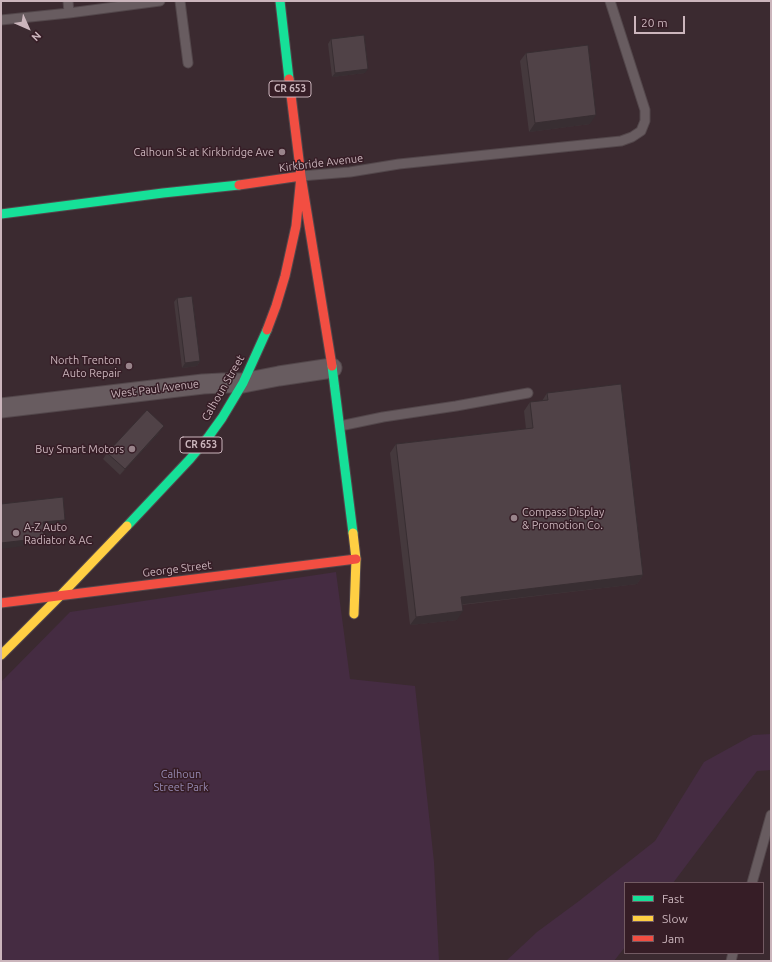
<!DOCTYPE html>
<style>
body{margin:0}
#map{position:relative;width:772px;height:962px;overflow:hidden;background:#3b2a30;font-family:Ubuntu,sans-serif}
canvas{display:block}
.frame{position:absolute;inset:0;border:2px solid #cbb5bc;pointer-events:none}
.legend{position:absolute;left:624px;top:882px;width:140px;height:72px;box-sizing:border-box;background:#361d26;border:1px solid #725a62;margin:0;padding:5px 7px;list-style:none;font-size:12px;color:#cbb5bc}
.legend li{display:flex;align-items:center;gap:8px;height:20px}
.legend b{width:20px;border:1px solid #725a62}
.north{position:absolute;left:8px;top:8px;width:40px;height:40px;-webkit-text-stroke:3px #361d26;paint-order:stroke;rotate:135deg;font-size:11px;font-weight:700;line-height:16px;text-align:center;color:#cbb5bc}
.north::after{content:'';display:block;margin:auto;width:14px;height:18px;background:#cbb5bc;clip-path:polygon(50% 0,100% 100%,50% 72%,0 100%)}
.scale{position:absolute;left:634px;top:16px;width:51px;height:18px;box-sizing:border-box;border:2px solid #cbb5bc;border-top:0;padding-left:5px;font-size:12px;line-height:14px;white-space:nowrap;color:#cbb5bc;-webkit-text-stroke:3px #361d26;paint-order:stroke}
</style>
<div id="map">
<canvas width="772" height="962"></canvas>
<div class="frame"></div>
<ul class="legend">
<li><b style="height:5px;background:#16e098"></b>Fast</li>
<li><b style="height:5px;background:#ffcf43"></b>Slow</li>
<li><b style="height:5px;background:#f24e42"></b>Jam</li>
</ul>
<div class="north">N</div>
<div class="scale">20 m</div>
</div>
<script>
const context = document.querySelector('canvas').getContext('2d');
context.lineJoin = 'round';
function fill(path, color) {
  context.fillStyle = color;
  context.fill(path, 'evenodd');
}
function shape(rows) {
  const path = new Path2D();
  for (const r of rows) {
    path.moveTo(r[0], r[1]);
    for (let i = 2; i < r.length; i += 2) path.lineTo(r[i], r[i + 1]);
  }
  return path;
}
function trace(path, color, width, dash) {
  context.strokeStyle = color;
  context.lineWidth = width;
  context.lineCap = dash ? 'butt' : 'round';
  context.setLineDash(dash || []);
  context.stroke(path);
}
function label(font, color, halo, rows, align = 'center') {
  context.font = font + ' Ubuntu,sans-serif';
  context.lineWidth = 3;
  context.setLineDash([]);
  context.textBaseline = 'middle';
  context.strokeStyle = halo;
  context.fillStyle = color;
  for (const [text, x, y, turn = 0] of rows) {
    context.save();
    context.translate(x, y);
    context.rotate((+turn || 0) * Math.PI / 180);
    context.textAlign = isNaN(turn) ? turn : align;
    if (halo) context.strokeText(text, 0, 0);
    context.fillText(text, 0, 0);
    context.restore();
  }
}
fill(shape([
 [336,572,350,679,415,686,434,862,439,961,1,961,1,682,70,612],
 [771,734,771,770,757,771,673,883,625,883,625,947,614,961,506,961,537,932,579,901,655,841,704,762,753,735]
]), '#452c42');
const lane = shape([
 [68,1,69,13],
 [180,1,188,63],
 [1,20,69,13,160,1],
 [301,176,350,172,399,164,621,141,632,137,641,131,645,121,645,110,610,1],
 [340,426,383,417,456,406,528,393],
 [752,883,771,815],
 [731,961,733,953]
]);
const street = shape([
 [1,408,203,384,222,383,243,383,279,376,332,368]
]);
const fast = shape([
 [280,1,289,79],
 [1,214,163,193,239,185],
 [332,366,353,533],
 [127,526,190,459,209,436,222,418,243,383,267,330]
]);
const slow = shape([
 [353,533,356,559,354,614],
 [1,655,60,596,127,526]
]);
const jam = shape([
 [239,185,301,176,332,366],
 [267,330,276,306,285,276,296,226,301,176,289,79],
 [1,603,356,559]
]);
trace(lane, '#53474b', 11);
trace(street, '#53474b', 21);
trace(fast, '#53474b', 11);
trace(slow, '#53474b', 11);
trace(jam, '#53474b', 11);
trace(lane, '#685c60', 9);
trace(street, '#685c60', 19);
trace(fast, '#16e098', 9);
trace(slow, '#ffcf43', 9);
trace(jam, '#f24e42', 9);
fill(shape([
 [331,39,365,73,332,77,328,44],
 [526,53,590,124,529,132,520,61],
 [177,298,200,361,197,366,182,368,174,302],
 [547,393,643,575,637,584,462,605,457,620,410,625,390,453,396,444,526,429,524,411,530,402,542,401],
 [159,433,120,475,103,459,107,453]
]), '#45393d');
fill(shape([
 [368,69,365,73,332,77,335,73],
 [596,115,590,124,529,132,535,123],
 [200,361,197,366,182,368,185,363],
 [164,426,159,433,120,475,125,469],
 [65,520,61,526,38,529,43,522],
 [44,538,40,544,1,549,1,543],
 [643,575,637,584,456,605,461,597],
 [463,611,457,620,410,625,416,617]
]), '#382e32');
const building = shape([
 [364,35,368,69,335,73,331,39,364,35],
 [588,45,596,115,535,123,526,53,588,45],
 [192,296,200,361,185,363,177,298,192,296],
 [621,384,643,575,461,597,463,611,416,617,396,444,533,428,530,402,548,400,547,393,621,384],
 [147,410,164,426,125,469,107,453,147,410],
 [63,497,65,520,43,522,44,538,1,543,1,504,63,497]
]);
fill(building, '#504247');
trace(building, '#382e32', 1);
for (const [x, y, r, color] of [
 [282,152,4,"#99848b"],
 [129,366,4,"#99848b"],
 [132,449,4,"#99848b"],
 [514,518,4,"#99848b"],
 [16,533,4,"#99848b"]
]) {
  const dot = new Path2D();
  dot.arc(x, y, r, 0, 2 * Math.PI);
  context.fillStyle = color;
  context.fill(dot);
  trace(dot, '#361d26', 1.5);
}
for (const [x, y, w] of [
 [290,89,42],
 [201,445,42]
]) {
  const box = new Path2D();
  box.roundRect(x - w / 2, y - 8, w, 16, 3);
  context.fillStyle = '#361d26';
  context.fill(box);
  trace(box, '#cbb5bc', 1);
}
label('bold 10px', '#cbb5bc', null, [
 ["CR 653",290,89],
 ["CR 653",201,445]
]);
label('11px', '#cbb5bc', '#361d26', [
 ["Calhoun St at Kirkbridge Ave",274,152],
 ["North Trenton",121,360],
 ["Auto Repair",121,373],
 ["Buy Smart Motors",124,449],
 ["Compass Display",522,512,"left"],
 ["& Promotion Co.",522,525,"left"],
 ["A-Z Auto",24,527,"left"],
 ["Radiator & AC",24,540,"left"]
], 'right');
label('11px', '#cbb5bc', '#361d26', [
 ["Kirkbride Avenue",321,163,-7],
 ["Calhoun Street",223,388,-60],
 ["West Paul Avenue",155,389,-7],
 ["George Street",177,569,-7]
]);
label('11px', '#9589b1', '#361d26', [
 ["Calhoun",181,774],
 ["Street Park",181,787]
]);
</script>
